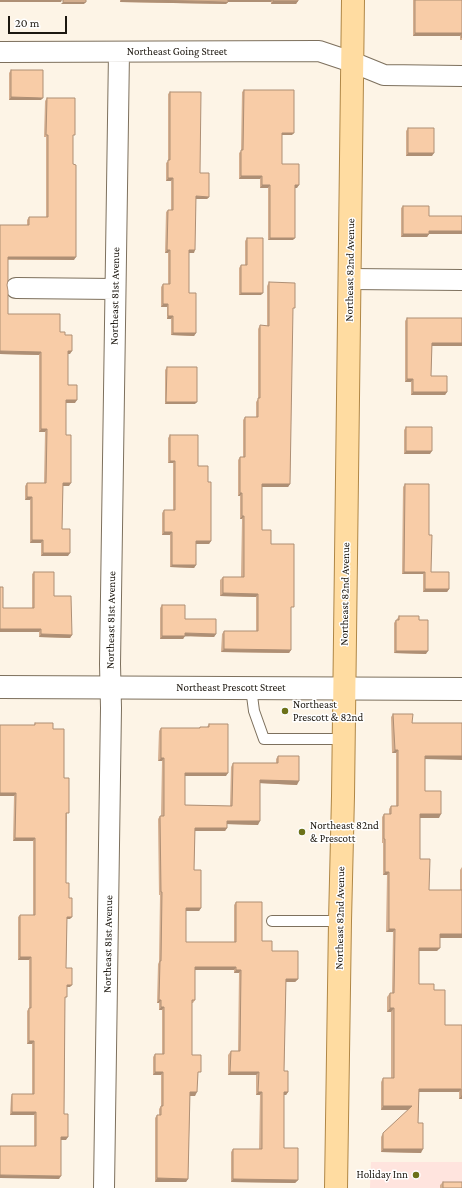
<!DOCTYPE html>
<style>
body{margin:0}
#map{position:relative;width:462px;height:1188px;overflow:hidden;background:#fdf4e6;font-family:"Crimson Pro",serif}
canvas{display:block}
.scale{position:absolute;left:8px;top:16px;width:59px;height:18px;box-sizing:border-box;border:2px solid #1c170f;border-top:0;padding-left:5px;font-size:12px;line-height:14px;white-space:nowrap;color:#1c170f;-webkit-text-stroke:3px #fff;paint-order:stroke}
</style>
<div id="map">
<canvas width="462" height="1188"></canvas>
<div class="scale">20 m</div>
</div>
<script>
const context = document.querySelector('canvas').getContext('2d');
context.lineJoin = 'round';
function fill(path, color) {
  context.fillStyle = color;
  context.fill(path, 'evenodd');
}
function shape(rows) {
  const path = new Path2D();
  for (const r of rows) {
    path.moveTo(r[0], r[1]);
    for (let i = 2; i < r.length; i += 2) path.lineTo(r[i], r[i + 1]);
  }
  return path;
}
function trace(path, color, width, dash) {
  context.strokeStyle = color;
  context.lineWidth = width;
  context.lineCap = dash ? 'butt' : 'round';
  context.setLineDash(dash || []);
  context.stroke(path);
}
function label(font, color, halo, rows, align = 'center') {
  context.font = font + ' "Crimson Pro",serif';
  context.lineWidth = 3;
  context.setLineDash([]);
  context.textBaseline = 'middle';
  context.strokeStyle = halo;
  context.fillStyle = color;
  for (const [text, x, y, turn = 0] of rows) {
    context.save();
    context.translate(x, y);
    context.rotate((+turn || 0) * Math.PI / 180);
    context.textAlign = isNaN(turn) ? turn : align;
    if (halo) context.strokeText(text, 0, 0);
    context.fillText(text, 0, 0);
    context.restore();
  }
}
fill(shape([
 [371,1162,462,1162,462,1188,370,1188]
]), '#ffe4de');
const lane = shape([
 [251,688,254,711,264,739,344,739],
 [272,921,340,921]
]);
const street = shape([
 [0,52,319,51,352,62,384,75,462,76],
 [350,279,462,280],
 [16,288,115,289],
 [104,1188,111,708,110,664,119,52]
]);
const secondary = shape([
 [0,687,462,689]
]);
const primary = shape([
 [336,1188,340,921,343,796,353,0]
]);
trace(lane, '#7d705d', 12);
trace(street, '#7d705d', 22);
trace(secondary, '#7d705d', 24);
trace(primary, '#b08746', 24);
trace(lane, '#fff', 10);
trace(street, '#fff', 20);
trace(secondary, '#fff', 22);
trace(primary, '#ffdca1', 22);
fill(shape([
 [120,0,298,0,298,1,296,4,271,4,271,2,228,2,226,4,120,2],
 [413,0,462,0,462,40,460,40,460,36,413,36],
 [11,70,41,100,9,100,9,73],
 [244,90,292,135,282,135,282,164,297,188,295,188,293,240,268,240,268,188,260,188,260,179,239,179,239,153,241,151,242,92],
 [170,92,200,173,209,197,207,199,196,199,194,253,189,253,189,293,196,333,194,336,171,335,171,319,167,319,167,307,161,307,161,287,163,284,168,284,168,253,165,253,166,212,168,210,171,210,171,181,166,181,166,163,168,161,168,94],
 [47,98,73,137,73,164,74,260,8,260,7,285,8,314,65,335,70,354,68,354,68,385,75,403,66,403,66,435,69,486,63,486,62,529,68,556,41,556,41,543,30,543,30,500,25,500,25,486,27,483,44,483,45,432,39,432,39,355,0,354,0,225,27,225,27,220,29,217,46,217,46,137,44,137,45,101],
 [408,128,432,156,406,156,406,131],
 [403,206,429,216,462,234,429,234,427,237,401,237,401,208],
 [247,238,261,295,239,295,239,268,241,265,245,265,245,241],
 [269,282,292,311,290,484,288,487,262,487,262,530,271,544,291,610,291,650,289,653,221,652,222,634,224,631,256,631,256,597,220,596,220,580,223,577,241,577,242,519,240,519,240,496,238,496,238,460,240,457,243,457,243,420,245,417,256,417,256,402,258,399,258,329,260,325,267,326,267,286],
 [407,318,462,318,462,346,432,346,431,376,447,392,445,395,411,395,411,382,405,382,405,321],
 [167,367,195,404,165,404,165,370],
 [406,427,430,454,404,454,404,430],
 [170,435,198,466,208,482,211,541,209,544,196,544,196,565,194,568,170,567,170,535,162,535,162,513,164,510,173,510,173,463,168,463,168,438],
 [405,484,429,535,431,572,449,589,447,592,423,592,423,574,402,574,403,487],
 [34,572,54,596,72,635,70,638,39,637,39,632,0,632,0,587,3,608,32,608,32,574],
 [162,605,185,619,216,634,214,637,185,636,183,639,160,639,160,608],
 [399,616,419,620,426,654,394,653,394,623,396,620,397,620,397,619],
 [393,714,412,723,425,759,425,791,439,818,420,818,420,859,429,890,460,890,460,870,462,867,462,938,440,938,437,951,419,951,419,984,434,990,445,1025,462,1025,462,1099,459,1099,459,1092,419,1092,418,1123,421,1153,381,1152,381,1137,383,1133,408,1110,381,1110,381,1082,383,1078,391,1078,391,1012,387,1012,387,997,390,993,392,993,393,932,386,932,387,875,383,875,383,843,382,843,382,817,384,814,389,814,389,809,391,806,396,806,396,753,392,753,391,717],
 [35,723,53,729,64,778,67,816,66,883,69,898,70,919,67,919,66,968,70,987,67,987,65,1000,64,1114,66,1140,61,1140,59,1179,34,1146,34,1115,10,1115,11,1097,12,1094,32,1094,32,1044,27,1044,27,1011,29,1008,29,960,18,960,18,917,20,915,33,915,33,841,13,841,14,796,0,796],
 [209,724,226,776,185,776,185,805,230,806,231,767,233,763,276,763,276,759,278,756,297,785,260,783,258,825,227,824,227,828,225,831,195,831,194,870,201,908,199,911,186,911,186,942,234,942,234,905,236,902,262,941,298,979,295,982,286,982,284,1071,288,1092,286,1095,284,1095,284,1148,298,1180,295,1183,231,1182,231,1152,233,1149,259,1149,260,1095,256,1095,256,1075,228,1075,228,1055,231,1051,238,1051,239,973,234,973,234,970,195,970,195,1000,193,1003,192,1003,192,1055,198,1075,195,1096,190,1096,188,1179,186,1182,155,1182,155,1118,157,1115,159,1115,159,1109,161,1106,161,1075,153,1075,153,1057,155,1054,162,1054,162,1010,159,1010,159,1003,157,1003,158,964,159,962,160,895,159,895,158,819,160,816,161,816,162,761,158,761,159,731,161,728,199,728,200,727,207,727],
 [443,1182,462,1188,440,1188,440,1185]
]), '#d5af90');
fill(shape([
 [0,0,62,0,61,2,0,2],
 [121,0,272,0,271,2,228,2,226,4,120,2],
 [273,1,298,1,296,4,271,4],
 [63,2,86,2,84,4,61,4],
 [415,33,462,33,460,36,413,36],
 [11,97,43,98,41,100,9,100],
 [282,133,294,133,292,135,280,135],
 [408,153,434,153,432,156,406,156],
 [241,176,262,176,260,179,239,179],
 [168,178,173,178,171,181,166,181],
 [262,185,270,185,268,188,260,188],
 [295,185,299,185,297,188,293,188],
 [196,196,209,197,207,199,194,199],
 [429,231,462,231,462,234,429,234,427,237,401,237,403,234],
 [270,238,295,238,293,240,268,240],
 [167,250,170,250,168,253,165,253],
 [189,250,195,250,194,253,187,253],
 [8,257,76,257,74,260,6,259],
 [241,293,263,293,261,295,239,295],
 [163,304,168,304,167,307,161,307],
 [168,316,173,316,171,319,167,319],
 [173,333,196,333,194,336,171,335],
 [432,343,462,343,462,346,430,346],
 [0,351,41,352,39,355,0,354],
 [68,351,72,351,70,354,66,354],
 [407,379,413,379,411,382,405,382],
 [413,392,447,392,445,395,411,395],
 [66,400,77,400,75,403,64,403],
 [166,402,197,402,195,404,165,404],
 [41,429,47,429,45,432,39,432],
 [406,451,432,451,430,454,404,454],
 [170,461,175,461,173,463,168,463],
 [63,483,71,483,69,486,61,486],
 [262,484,290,484,288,487,260,487],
 [240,493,242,493,240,496,238,496],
 [27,497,32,497,30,500,25,500],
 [242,516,244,516,242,519,240,519],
 [164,532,172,532,170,535,162,535],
 [32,540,43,540,41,543,30,543],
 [196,541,211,541,209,544,194,544],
 [43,553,70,553,68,556,41,556],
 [172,565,196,565,194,568,170,567],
 [404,572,425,572,423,574,402,574],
 [425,589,449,589,447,592,423,592],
 [223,593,258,594,256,597,220,596],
 [0,629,41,629,39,632,0,632],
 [185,633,216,634,214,637,183,636],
 [41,634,72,635,70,638,39,637],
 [162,636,185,636,183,639,160,639],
 [224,649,291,650,289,653,221,652],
 [396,651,428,651,426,654,394,653],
 [395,750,398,750,396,753,392,753],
 [425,756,462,756,462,760,423,759],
 [161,758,164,758,162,761,158,761],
 [185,773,228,773,226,776,183,776],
 [260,780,299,781,297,785,258,783],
 [0,793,16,793,14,796,0,796],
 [420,814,441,814,439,818,418,818],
 [227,821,260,821,258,825,225,824],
 [195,828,227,828,225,831,193,831],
 [15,838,35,838,33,841,13,841],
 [385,872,389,872,387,875,383,875],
 [186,908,201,908,199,911,184,911],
 [67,917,72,917,70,919,65,919],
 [389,929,395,929,393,932,386,932],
 [440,934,462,934,462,938,437,938],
 [419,948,440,948,437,951,417,951],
 [20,957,31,957,29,960,18,960],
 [195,967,236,967,234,970,193,970],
 [236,970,241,970,239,973,234,973],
 [286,979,298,979,295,982,284,982],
 [67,985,72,985,70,987,65,987],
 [159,1000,161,1000,159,1003,157,1003],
 [161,1007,164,1007,162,1010,159,1010],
 [390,1008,394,1008,391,1012,387,1012],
 [29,1041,34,1041,32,1044,27,1044],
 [155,1072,163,1072,161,1075,153,1075],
 [230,1072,259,1072,256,1075,228,1075],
 [419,1089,461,1089,459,1092,416,1092],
 [190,1092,197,1092,195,1096,188,1096],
 [258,1092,262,1092,260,1095,256,1095],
 [284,1092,288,1092,286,1095,282,1095],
 [461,1096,462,1096,462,1099,459,1099],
 [383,1106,412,1106,409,1110,381,1110],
 [12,1112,36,1112,34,1115,10,1115],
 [61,1137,68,1137,66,1140,59,1140],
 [383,1149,423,1149,421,1153,381,1152],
 [0,1175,61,1176,59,1179,0,1178],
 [157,1178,188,1179,186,1182,155,1182],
 [233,1179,298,1180,295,1183,231,1182]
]), '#ae8f75');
const building = shape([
 [63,0,86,0,86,2,63,2,63,0],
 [147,0,228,0,228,2,147,0],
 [273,0,298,0,298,1,273,1,273,0],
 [415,0,462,0,462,38,462,33,415,33,415,0],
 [11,70,43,70,43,98,11,97,11,70],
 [244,90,294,90,294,133,282,133,282,164,299,164,299,185,295,185,295,238,270,238,270,185,262,185,262,176,241,176,241,150,243,150,244,90],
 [170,92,201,92,200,173,209,173,209,197,196,196,195,250,189,250,189,293,196,293,196,333,173,333,173,316,168,316,168,304,163,304,163,284,170,284,170,250,167,250,168,210,173,210,173,178,168,178,168,160,170,160,170,92],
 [47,98,75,98,75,135,73,135,73,164,76,165,76,257,8,257,8,280,7,285,8,291,8,314,60,314,60,332,65,332,65,335,72,335,72,351,68,351,68,385,77,385,77,400,66,400,66,435,71,435,71,483,63,483,62,529,70,529,70,553,43,553,43,540,32,540,32,497,27,497,27,483,46,483,47,429,41,429,41,352,0,351,0,225,29,225,29,217,48,217,48,135,46,135,47,98],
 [408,128,434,128,434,153,408,153,408,128],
 [403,206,429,206,429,216,462,216,462,231,429,231,429,234,403,234,403,206],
 [247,238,263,238,263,293,241,293,241,265,247,265,247,238],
 [269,282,295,283,295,308,293,308,290,484,262,484,262,530,271,530,271,544,294,544,294,607,291,607,291,650,224,649,224,631,258,631,258,594,223,593,223,577,244,577,244,516,242,516,242,493,240,493,240,457,245,457,245,417,258,417,258,398,260,398,260,325,269,326,269,282],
 [407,318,462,318,462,343,432,343,431,376,447,376,447,392,413,392,413,379,407,379,407,318],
 [167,367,197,367,197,402,166,402,167,367],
 [406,427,432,427,432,451,406,451,406,427],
 [170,435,198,435,198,466,208,466,208,482,211,482,211,541,196,541,196,565,172,565,172,532,164,532,164,510,175,510,175,461,170,461,170,435],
 [405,484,429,484,429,535,432,535,431,572,449,572,449,589,425,589,425,572,404,572,405,484],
 [34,572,54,572,54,596,71,596,72,635,41,634,41,629,0,629,0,587,3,587,3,608,34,608,34,572],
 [162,605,185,605,185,619,216,619,216,634,185,633,185,636,162,636,162,605],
 [399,616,419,616,419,620,428,620,428,651,396,651,396,620,399,620,399,616],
 [393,714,413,714,412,723,462,723,462,756,425,756,425,791,441,791,441,814,420,814,420,859,430,859,429,890,462,890,462,934,440,934,440,948,419,948,419,984,434,984,434,990,445,990,445,1025,462,1025,462,1096,461,1096,461,1089,419,1089,418,1123,423,1123,423,1149,383,1149,383,1133,412,1106,383,1106,383,1078,394,1078,394,1008,390,1008,390,993,394,993,395,929,389,929,389,872,385,872,385,839,384,839,384,814,391,814,391,806,398,806,398,750,395,750,393,714],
 [35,723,53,723,53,729,64,729,64,778,69,778,69,813,66,813,66,883,69,883,69,898,72,898,72,917,67,917,66,968,72,968,72,985,67,985,67,997,65,997,64,1114,68,1114,68,1137,61,1137,61,1176,0,1175,0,1146,36,1146,36,1112,12,1112,12,1094,34,1094,34,1041,29,1041,29,1008,31,1008,31,957,20,957,20,915,35,915,35,838,15,838,16,793,0,793,0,725,35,725,35,723],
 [209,724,228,724,228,773,185,773,185,805,232,806,233,763,278,763,278,756,299,756,299,781,260,780,260,821,227,821,227,828,195,828,194,870,201,870,201,908,186,908,186,942,236,942,236,902,262,902,262,941,272,941,272,951,298,951,298,979,286,979,284,1071,288,1071,288,1092,284,1092,284,1148,298,1148,298,1180,233,1179,233,1149,262,1149,262,1092,258,1092,259,1072,230,1072,231,1051,240,1051,241,970,236,970,236,967,195,967,195,1000,192,1000,192,1055,201,1055,201,1072,198,1072,197,1092,190,1092,188,1179,157,1178,157,1115,161,1115,161,1106,163,1106,163,1072,155,1072,155,1054,164,1054,164,1007,161,1007,161,1000,159,1000,160,961,161,961,162,892,161,892,160,816,164,816,164,758,161,758,161,728,200,728,200,727,209,727,209,724],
 [443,1182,462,1182,462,1188,443,1188,443,1182]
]);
fill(building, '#f8cca7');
trace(building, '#ae8f75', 1);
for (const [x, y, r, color] of [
 [285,711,4,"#6c7118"],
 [302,832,4,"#6c7118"],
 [416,1175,4,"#6c7118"]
]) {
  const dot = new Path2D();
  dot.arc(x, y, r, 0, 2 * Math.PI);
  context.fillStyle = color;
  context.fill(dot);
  trace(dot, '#fff', 1.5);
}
label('11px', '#1c170f', '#fff', [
 ["Northeast Going Street",177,52],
 ["Northeast 82nd Avenue",350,270,-89],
 ["Northeast 81st Avenue",115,296,-89],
 ["Northeast 82nd Avenue",345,594,-89],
 ["Northeast 81st Avenue",111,620,-89],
 ["Northeast Prescott Street",231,688],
 ["Northeast 82nd Avenue",340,918,-89],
 ["Northeast 81st Avenue",108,944,-89]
]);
label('11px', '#1c170f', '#fff', [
 ["Northeast",293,705],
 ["Prescott & 82nd",293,718],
 ["Northeast 82nd",310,826],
 ["& Prescott",310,839],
 ["Holiday Inn",408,1175,"right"]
], 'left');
</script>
